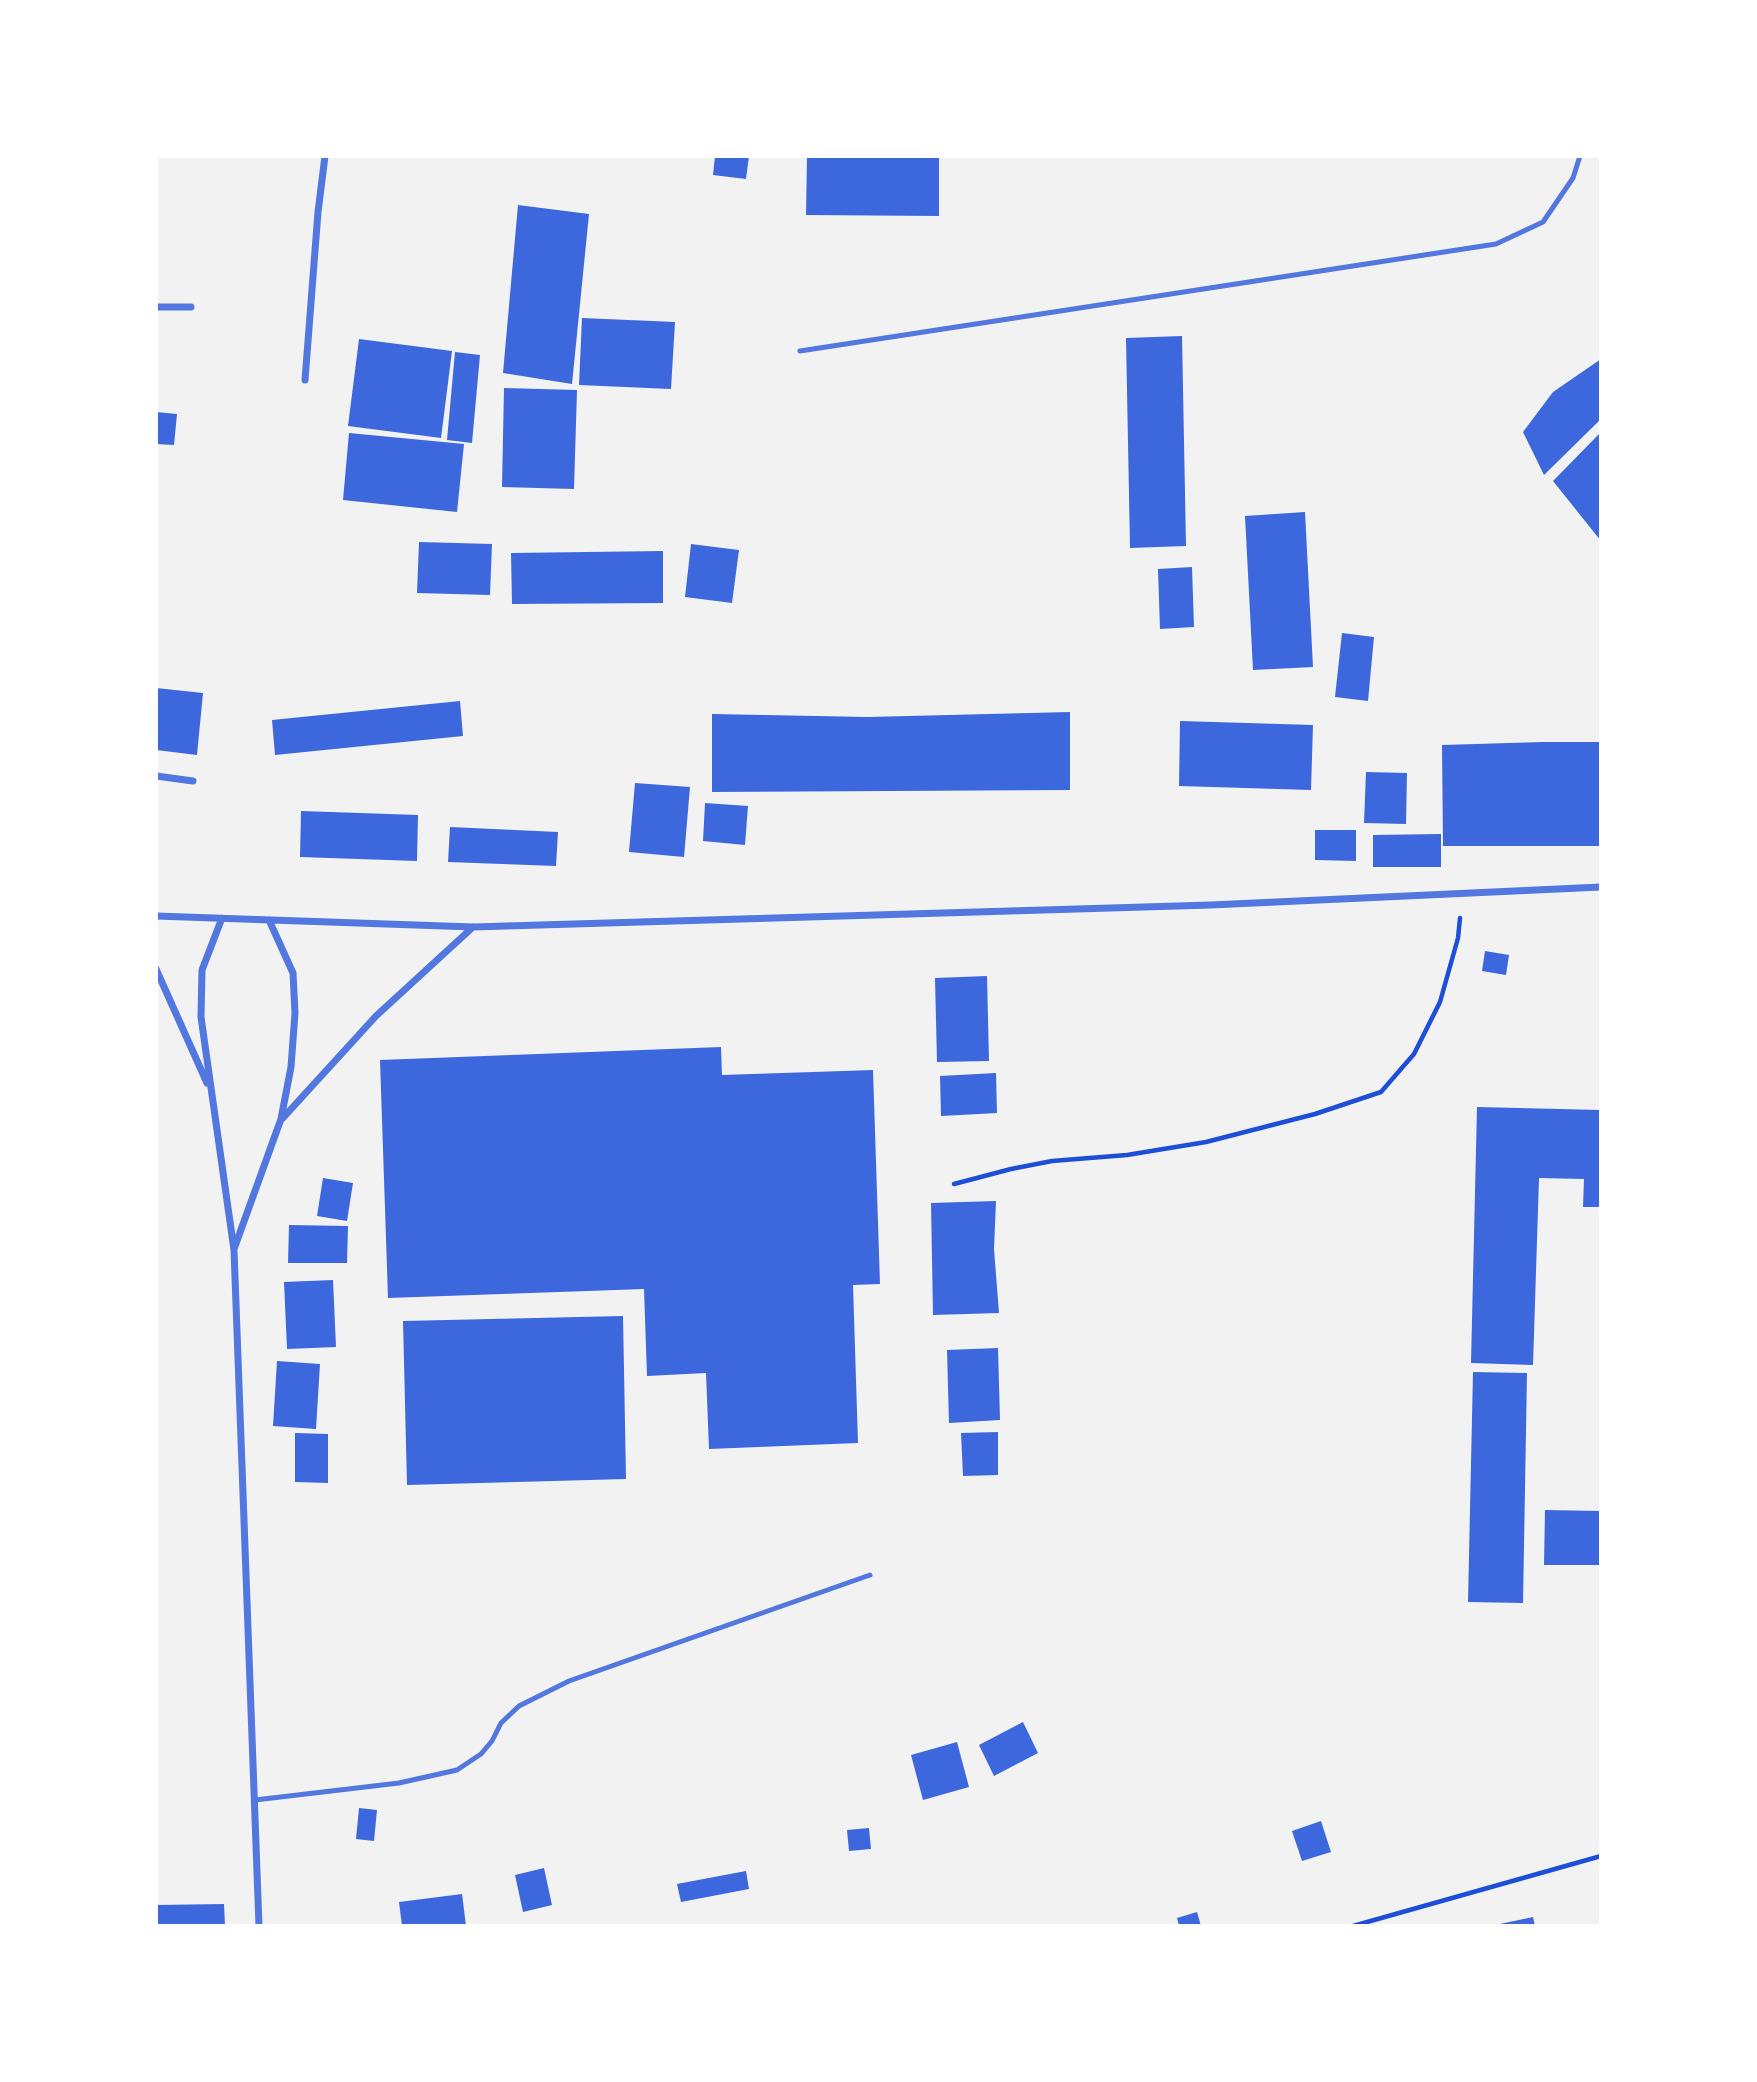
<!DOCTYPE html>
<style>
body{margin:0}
#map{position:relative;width:1757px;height:2082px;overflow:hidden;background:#f2f2f2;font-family:"IBM Plex Sans",sans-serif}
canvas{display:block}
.frame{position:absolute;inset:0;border:158px solid #fff;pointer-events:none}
</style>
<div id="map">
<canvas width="1757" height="2082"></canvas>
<div class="frame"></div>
</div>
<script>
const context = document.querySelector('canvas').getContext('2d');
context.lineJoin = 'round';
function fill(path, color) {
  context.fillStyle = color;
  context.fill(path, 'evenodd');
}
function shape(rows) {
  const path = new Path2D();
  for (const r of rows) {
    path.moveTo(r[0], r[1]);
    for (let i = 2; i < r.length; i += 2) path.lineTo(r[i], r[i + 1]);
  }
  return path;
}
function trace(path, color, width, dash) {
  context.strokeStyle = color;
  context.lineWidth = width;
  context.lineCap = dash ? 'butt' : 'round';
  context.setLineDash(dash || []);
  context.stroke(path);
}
fill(shape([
 [715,156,749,156,746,179,713,175],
 [807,156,939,156,939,216,806,215],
 [518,205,589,214,572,384,503,373],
 [582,318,675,322,671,389,579,385],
 [1182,336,1186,546,1130,548,1126,338],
 [359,339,452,351,441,438,348,426],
 [455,352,480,355,472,443,447,440],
 [1601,359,1601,419,1544,475,1523,432,1553,392],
 [504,388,577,390,574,489,502,487],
 [156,412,177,414,174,445,156,444],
 [1601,432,1601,541,1553,481],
 [349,433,464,444,457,512,343,500],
 [1305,512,1313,667,1253,670,1245,516],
 [419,542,492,544,490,595,417,593],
 [691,544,739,550,732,603,685,597],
 [663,551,663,603,512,604,511,553],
 [1192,567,1194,627,1160,629,1158,569],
 [1342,633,1374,637,1368,701,1335,697],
 [156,688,203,693,197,755,156,750],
 [460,701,463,736,275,755,272,720],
 [1070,712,1070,790,712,792,712,714,868,717],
 [1180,721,1313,725,1311,790,1179,786],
 [1543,742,1601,742,1601,846,1443,846,1442,745],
 [1366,772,1407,773,1406,824,1364,823],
 [635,783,690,787,684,857,629,852],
 [705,803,748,806,745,845,703,841],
 [301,811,418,815,417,861,300,857],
 [450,827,558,832,556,866,448,862],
 [1315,830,1356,830,1356,861,1315,860],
 [1441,834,1441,867,1373,867,1373,835],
 [1485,951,1509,955,1506,975,1482,971],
 [987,976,989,1061,937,1062,935,978],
 [721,1047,722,1075,873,1070,880,1284,853,1285,858,1443,709,1449,706,1373,647,1376,644,1289,388,1298,380,1060],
 [996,1073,997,1113,941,1116,940,1076],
 [1477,1107,1601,1110,1601,1207,1583,1207,1584,1179,1539,1178,1533,1365,1471,1363],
 [323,1178,353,1183,347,1221,317,1216],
 [996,1201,994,1249,999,1313,933,1315,931,1203],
 [289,1225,348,1226,347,1263,288,1263],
 [333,1280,336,1347,287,1349,284,1282],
 [623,1316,626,1479,407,1485,403,1321],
 [998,1348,1000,1420,949,1423,947,1350],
 [277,1361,320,1364,316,1429,273,1426],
 [1473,1372,1527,1373,1523,1603,1468,1602],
 [998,1432,998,1475,963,1476,961,1433],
 [295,1433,328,1434,328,1483,295,1482],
 [1545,1510,1601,1511,1601,1565,1544,1565],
 [1023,1722,1038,1753,994,1776,979,1745],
 [957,1742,969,1787,923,1800,911,1755],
 [359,1808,377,1810,374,1841,356,1839],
 [1321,1821,1331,1852,1302,1861,1292,1831],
 [869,1828,871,1849,849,1851,847,1830],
 [544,1868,552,1905,523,1912,515,1875],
 [746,1871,749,1889,681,1902,677,1884],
 [462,1894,466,1926,402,1926,399,1902],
 [224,1904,225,1926,156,1926,156,1905],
 [1197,1912,1201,1926,1179,1926,1177,1918],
 [1533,1917,1535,1926,1495,1926,1495,1925]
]), '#3d67dc');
trace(shape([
 [954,1184,1011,1169,1052,1161,1127,1155,1206,1142,1315,1114,1381,1092,1414,1054,1440,1002,1458,938,1460,918],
 [1353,1926,1601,1856]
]), '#1d4ed8', 4.5);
trace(shape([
 [800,351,1496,244,1543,222,1573,178,1580,156],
 [255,1800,399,1783,457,1770,481,1754,492,1741,501,1723,519,1706,569,1681,870,1575]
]), '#5277de', 5);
trace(shape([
 [156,307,191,307],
 [305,380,318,212,325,156],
 [156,776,193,781],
 [156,916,473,927,1211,905,1601,887],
 [222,918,202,970,201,1017,234,1250,259,1926],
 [156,969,207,1083],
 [282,1119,376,1016,473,927],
 [234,1249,281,1119,291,1067,295,1013,293,973,269,920]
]), '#5277de', 7);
</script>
